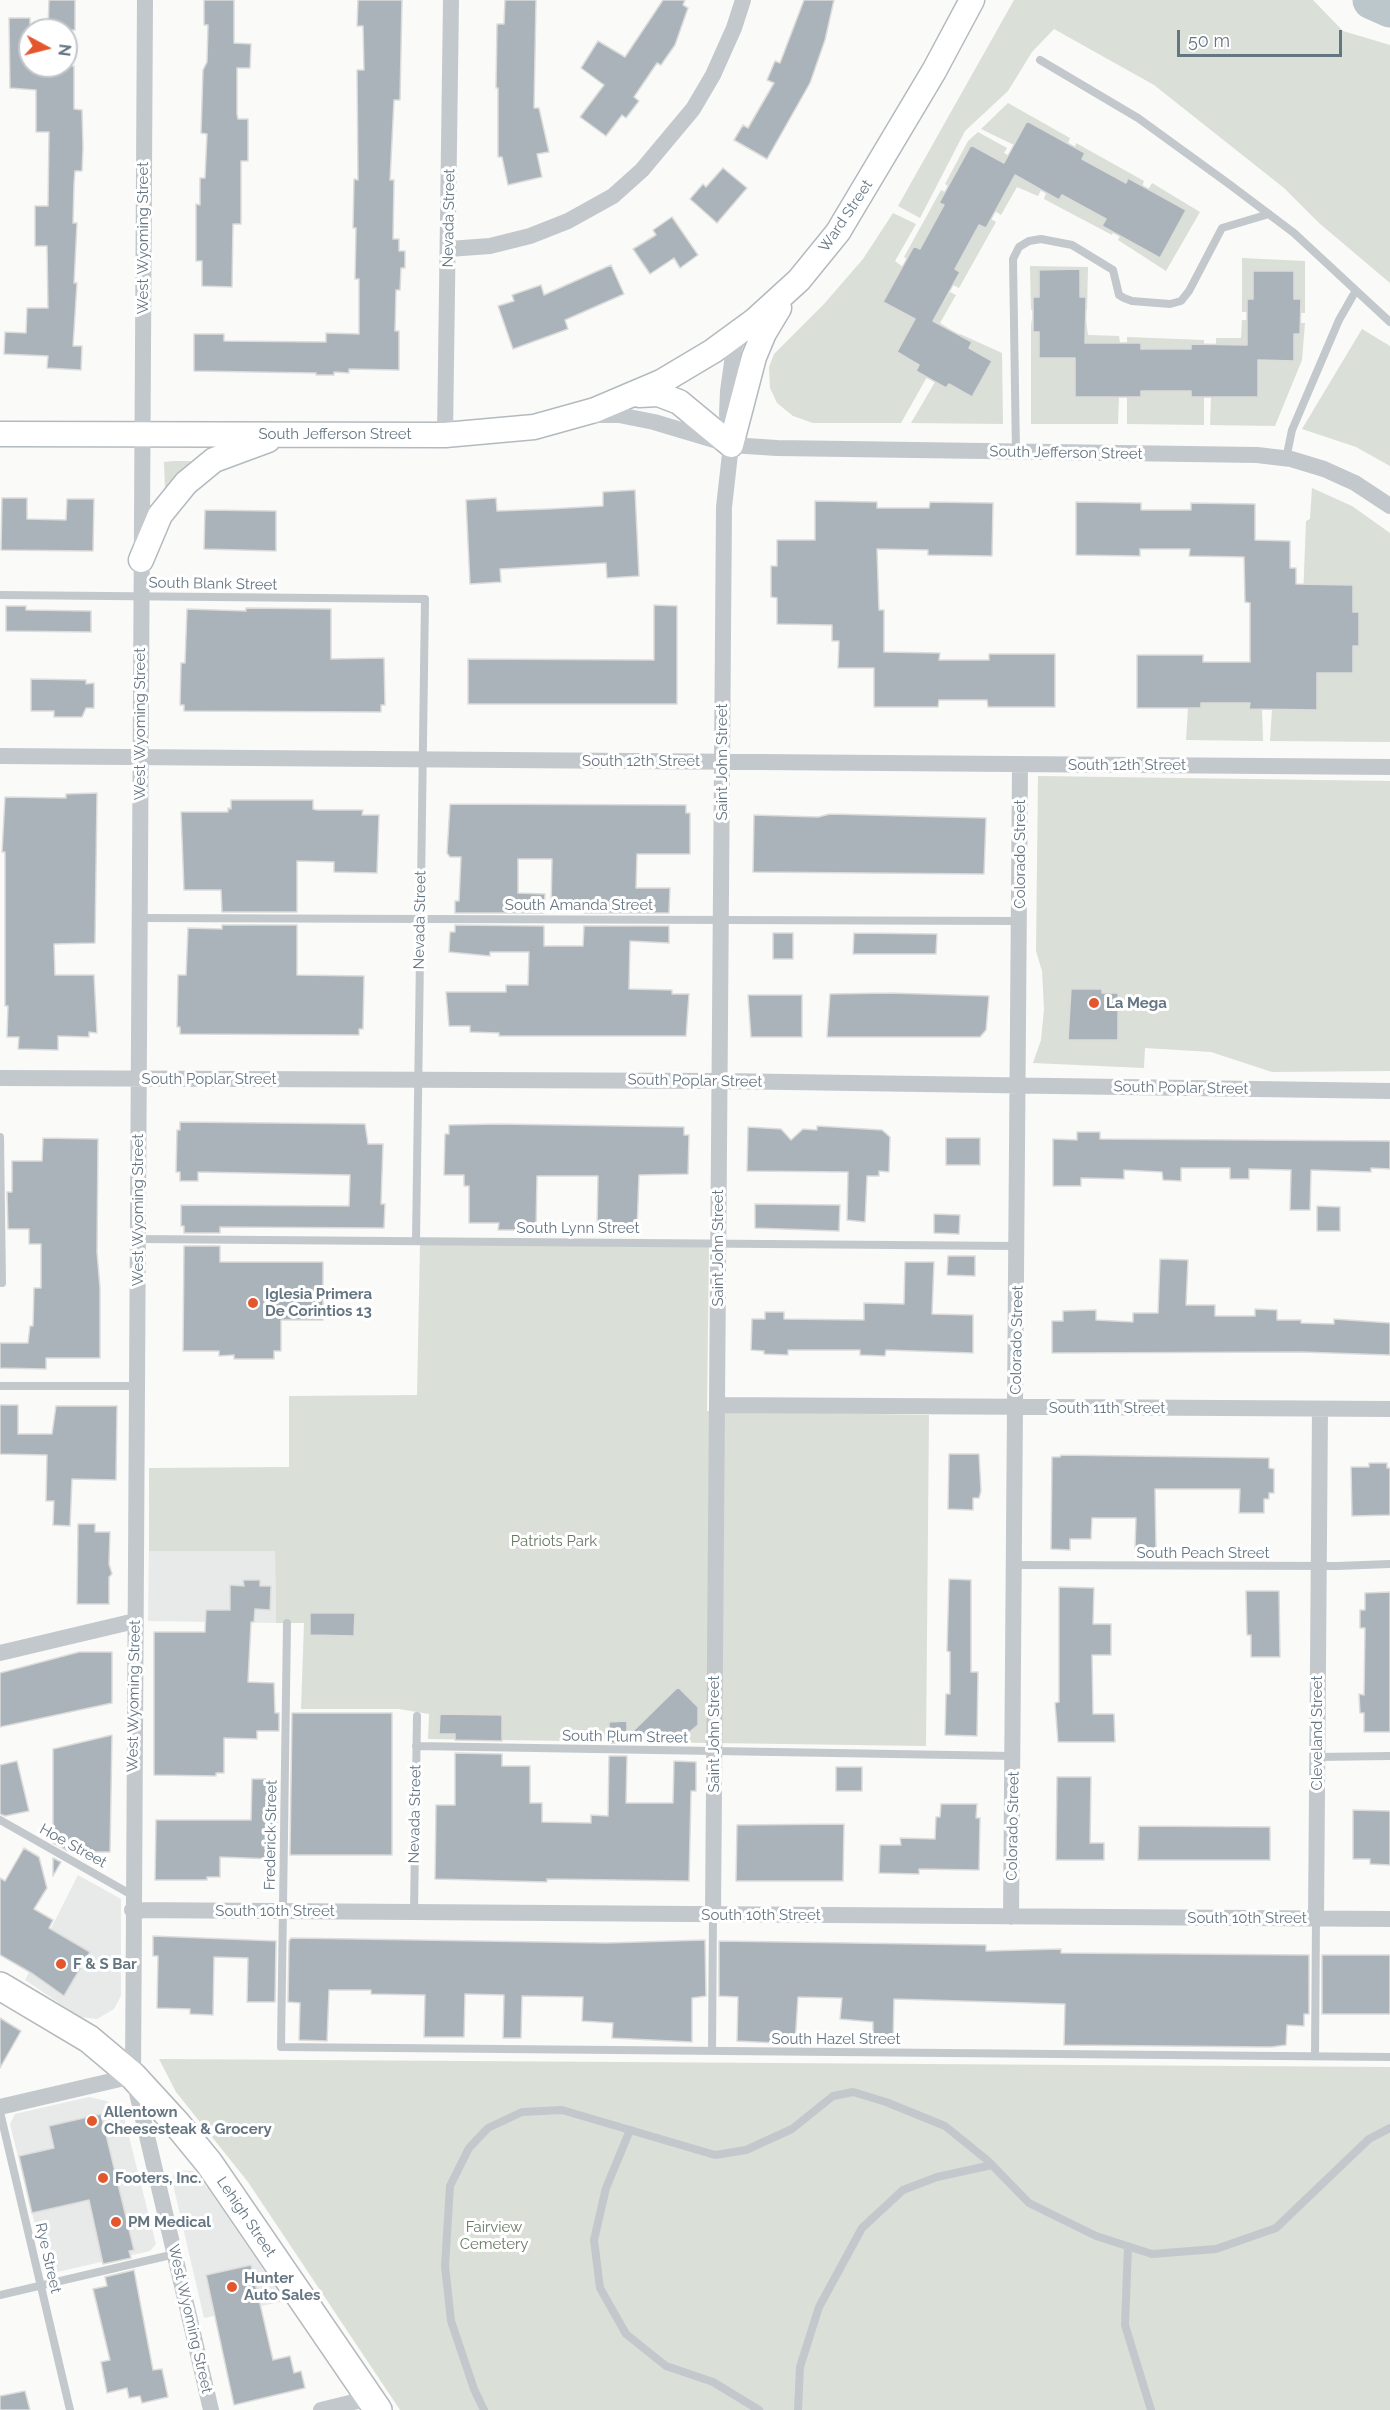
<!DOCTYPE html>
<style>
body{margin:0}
#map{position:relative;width:1390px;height:2410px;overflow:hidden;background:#fafaf8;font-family:Raleway,sans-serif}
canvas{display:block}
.north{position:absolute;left:18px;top:18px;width:60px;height:60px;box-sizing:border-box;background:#fff;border:2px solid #c1c8cd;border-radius:50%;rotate:97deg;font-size:16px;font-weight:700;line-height:24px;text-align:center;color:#657683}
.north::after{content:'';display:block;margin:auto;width:21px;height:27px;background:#e4572e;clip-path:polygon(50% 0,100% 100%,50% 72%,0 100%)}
.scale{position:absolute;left:1177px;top:30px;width:165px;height:27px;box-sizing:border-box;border:3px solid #657683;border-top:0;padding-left:8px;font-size:18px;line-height:21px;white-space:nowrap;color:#657683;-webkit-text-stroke:4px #fff;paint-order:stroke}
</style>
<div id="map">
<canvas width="1390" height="2410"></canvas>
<div class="north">N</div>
<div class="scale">50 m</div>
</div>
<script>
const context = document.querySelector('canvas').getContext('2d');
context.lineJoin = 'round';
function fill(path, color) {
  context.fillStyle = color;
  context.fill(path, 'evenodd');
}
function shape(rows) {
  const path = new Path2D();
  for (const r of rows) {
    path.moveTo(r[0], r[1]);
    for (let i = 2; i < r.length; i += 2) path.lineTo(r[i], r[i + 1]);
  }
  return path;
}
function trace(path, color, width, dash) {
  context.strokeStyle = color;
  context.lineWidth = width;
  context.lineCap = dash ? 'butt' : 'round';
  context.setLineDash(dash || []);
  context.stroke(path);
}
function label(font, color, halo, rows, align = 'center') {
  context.font = font + ' Raleway,sans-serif';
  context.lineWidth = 6;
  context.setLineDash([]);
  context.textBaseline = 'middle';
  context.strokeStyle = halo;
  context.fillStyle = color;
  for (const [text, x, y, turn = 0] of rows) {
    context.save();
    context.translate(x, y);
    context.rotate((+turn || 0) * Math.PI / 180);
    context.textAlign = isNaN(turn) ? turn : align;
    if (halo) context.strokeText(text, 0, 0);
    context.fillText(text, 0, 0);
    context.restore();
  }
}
fill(shape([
 [275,1550,276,1623,148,1621,149,1551],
 [78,1875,121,1899,121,1996,114,2009,97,2019,80,2017,25,1980],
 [89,2097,107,2101,124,2117,156,2244,150,2251,57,2272,47,2266,44,2261,10,2124,15,2114],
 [179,2170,194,2171,208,2189,285,2301,204,2318,172,2180,174,2174]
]), '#e8e9e9');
fill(shape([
 [1014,0,1313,0,1343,31,1390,45,1390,283,1319,223,1284,188,1154,85,1054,29,1032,52,1008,91,965,131,920,218,898,206],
 [1008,103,1070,138,1068,143,1027,121,1014,145,981,129],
 [978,132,1007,148,1004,153,1008,155,1004,164,971,145,948,186,945,184,968,141],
 [1076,143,1144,181,1142,186,1129,179,1126,183,1082,159,1085,153,1075,148],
 [1015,175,1041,190,1038,196,1017,187,1001,215,995,211],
 [1152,183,1200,212,1166,271,1118,240],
 [941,190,945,192,939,202,944,205,920,249,914,246,907,259,904,257],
 [1046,193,1059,200,1062,195,1106,219,1113,232,1112,235,1044,199],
 [893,213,916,224,895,261,903,267,883,302,915,319,897,352,919,365,916,371,927,377,901,423,813,423,793,416,777,403,770,388,769,367,774,354,824,304,863,259],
 [991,219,996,222,959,288,953,285,960,272,955,269,979,225,986,228],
 [1242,258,1305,261,1305,313,1300,313,1301,299,1294,299,1294,271,1253,271,1253,299,1247,299,1247,312,1242,312],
 [1030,266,1088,267,1087,311,1080,297,1080,269,1039,270,1039,297,1033,310,1031,310],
 [950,292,956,295,940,323,955,333,929,327],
 [1031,318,1033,332,1039,332,1039,358,1075,358,1075,397,1119,397,1118,424,1031,424],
 [1086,320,1088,335,1119,336,1120,343,1085,343],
 [1242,320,1247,320,1247,334,1253,334,1253,345,1216,345,1216,338,1241,338],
 [1300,323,1305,323,1302,360,1275,426,1210,425,1211,397,1257,397,1258,360,1294,360,1294,334,1300,334],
 [1362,329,1390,346,1390,466,1356,447,1302,429],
 [960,334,1002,353,1003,424,911,423,935,382,946,388,949,384,972,397,992,361,969,348],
 [1127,337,1204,340,1204,344,1191,344,1191,350,1141,349,1141,343,1127,343],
 [1141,391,1191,391,1191,397,1204,397,1204,425,1127,424,1127,397],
 [174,461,190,461,192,465,165,490,164,462],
 [1312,488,1352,506,1390,533,1390,742,1270,741,1272,709,1317,709,1317,673,1353,646,1358,646,1359,612,1353,612,1353,585,1313,585,1302,625,1306,521,1310,519],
 [1201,703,1250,703,1250,709,1262,709,1263,741,1186,740,1188,708,1201,708],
 [1038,776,1390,781,1390,1071,1272,1072,1211,1052,1145,1048,1144,1068,1033,1063,1041,1040,1044,1009,1042,971,1036,951],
 [420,1244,709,1247,707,1411,929,1415,926,1746,428,1739,429,1714,399,1709,301,1709,304,1623,276,1623,275,1551,149,1551,149,1468,289,1467,289,1396,417,1395],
 [159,2059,1390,2067,1390,2410,400,2410,248,2182,176,2092]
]), '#dadfd7');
trace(shape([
 [1372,0,1390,8]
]), '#bbc7cb', 39);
const building = shape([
 [49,0,75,0,75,30,48,30,49,0],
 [204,0,234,0,234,43,251,44,250,68,237,68,237,114,238,119,248,119,248,161,241,161,241,224,233,224,232,287,202,286,202,261,196,261,196,204,200,205,200,178,205,178,207,134,201,133,203,70,207,62,208,25,204,25,204,0],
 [358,0,402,0,400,100,394,100,390,180,394,180,393,239,399,239,399,251,405,251,405,268,401,268,400,290,396,290,395,331,399,331,399,370,349,369,349,373,334,372,334,375,316,375,316,373,194,371,194,334,224,334,224,341,326,342,326,333,359,334,359,279,355,279,356,228,353,228,354,179,358,180,357,70,364,70,363,26,357,26,358,0],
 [505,0,536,0,534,108,539,108,549,152,537,154,542,177,508,185,502,157,498,157,498,88,496,88,497,24,504,24,505,0],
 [663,0,685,0,683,5,688,8,675,45,661,65,657,63,634,97,639,101,626,118,622,115,606,136,580,117,604,85,581,68,598,41,625,57,663,0],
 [804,0,834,0,825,40,810,83,767,159,734,140,743,125,748,128,774,83,767,80,775,61,780,63,804,0],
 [9,18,30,18,30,66,74,66,74,109,82,110,83,148,82,171,75,171,74,184,73,223,77,223,74,283,77,283,73,346,82,346,81,370,47,368,48,356,4,354,5,332,26,333,27,308,48,308,47,246,35,246,35,206,48,206,49,132,36,132,36,90,10,88,9,18],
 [1027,121,1085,153,1082,159,1126,183,1128,178,1186,210,1160,258,1102,226,1106,219,1062,195,1059,200,1015,175,986,228,979,225,955,269,960,272,933,321,972,342,969,348,992,361,972,397,949,384,946,388,916,371,919,365,897,352,915,319,883,302,914,246,920,249,944,205,939,203,971,145,1004,163,1027,121],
 [723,168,747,188,717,223,690,199,703,184,706,187,723,168],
 [672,217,698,255,680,268,674,258,650,274,633,249,656,235,653,230,672,217],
 [611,265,624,294,565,320,568,329,513,349,498,306,514,301,512,295,541,285,544,295,611,265],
 [1080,269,1080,297,1086,297,1085,343,1141,343,1141,349,1191,349,1191,344,1247,345,1247,299,1253,299,1253,271,1294,271,1294,299,1301,299,1300,334,1294,334,1294,361,1258,360,1258,397,1191,397,1191,391,1141,391,1141,397,1075,397,1075,358,1039,358,1039,332,1033,332,1033,297,1039,297,1039,270,1080,269],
 [635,490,639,576,607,578,606,563,500,569,501,582,470,584,466,500,496,498,497,511,549,509,603,506,603,492,635,490],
 [2,498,27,498,27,519,66,520,67,499,94,499,93,551,1,550,2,498],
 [815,501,877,502,877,508,929,508,930,502,993,503,992,556,928,555,928,550,877,549,879,610,884,610,884,652,940,653,939,660,989,660,989,654,1055,654,1055,707,988,707,987,700,939,700,938,707,874,707,874,668,838,668,839,641,832,641,832,625,777,624,777,598,771,597,771,566,777,566,777,540,815,540,815,501],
 [1076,502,1141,503,1141,510,1191,510,1191,503,1255,504,1255,540,1290,541,1290,568,1296,568,1296,584,1353,585,1353,612,1359,612,1359,646,1353,646,1353,673,1317,673,1317,710,1249,709,1250,703,1201,703,1201,708,1137,708,1137,655,1203,655,1203,662,1250,662,1250,603,1245,602,1244,557,1189,556,1190,549,1140,549,1140,556,1076,555,1076,502],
 [205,510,276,511,276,551,204,549,205,510],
 [654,605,677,606,677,704,468,704,468,659,654,660,654,605],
 [6,606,26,606,26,610,91,611,91,632,6,631,6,606],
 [246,608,331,609,331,659,384,658,385,705,381,705,381,712,184,711,184,705,180,705,181,663,185,663,187,609,246,611,246,608],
 [31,679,86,680,86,684,94,683,94,708,86,708,82,717,54,717,54,711,31,711,31,679],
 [97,793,95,943,54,944,55,975,94,975,97,1033,89,1032,89,1037,58,1036,58,1050,18,1049,19,1037,7,1037,8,1006,5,1006,5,852,2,852,5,797,66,798,66,794,97,793],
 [231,800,313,800,313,809,317,810,363,810,362,815,379,815,377,873,334,872,334,862,297,861,297,912,222,912,221,890,184,890,181,812,228,812,228,808,231,809,231,800],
 [450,804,686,805,686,813,690,813,690,854,637,854,636,888,670,888,669,913,584,913,584,911,551,909,552,859,518,859,518,893,545,894,544,913,455,913,455,901,459,901,461,857,450,857,447,853,450,804],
 [830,814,986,818,984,874,753,872,754,815,818,817,830,814],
 [222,925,297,925,297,975,364,976,363,1029,359,1029,359,1035,180,1034,180,1027,177,1027,178,975,186,975,188,928,222,929,222,925],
 [455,925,544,926,544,946,583,946,584,926,669,926,669,943,630,941,629,989,672,990,672,994,689,994,686,1036,499,1036,499,1033,470,1032,470,1026,449,1026,446,992,506,992,506,985,528,985,529,952,490,952,490,956,449,952,450,932,455,932,455,925],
 [773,933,793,933,793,959,773,959,773,933],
 [854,933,937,934,936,954,853,954,854,933],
 [1071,989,1102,989,1102,993,1118,993,1118,1040,1068,1040,1071,989],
 [889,993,989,996,986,1030,980,1037,827,1037,830,994,889,993],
 [748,995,802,995,802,1037,751,1037,748,995],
 [180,1122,365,1124,368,1144,383,1144,381,1204,385,1204,384,1228,220,1227,220,1233,184,1233,184,1226,181,1226,181,1205,349,1206,350,1175,198,1172,198,1181,180,1181,180,1172,176,1172,177,1130,180,1130,180,1122],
 [499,1124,684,1127,684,1135,689,1135,688,1174,639,1175,637,1230,597,1229,598,1176,537,1176,536,1230,498,1230,499,1223,469,1223,469,1186,464,1186,464,1175,444,1175,445,1134,449,1134,449,1125,499,1124],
 [817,1126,882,1130,890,1137,889,1172,879,1171,879,1176,867,1176,865,1222,847,1220,848,1172,747,1171,748,1127,781,1129,791,1140,803,1129,817,1130,817,1126],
 [1077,1132,1100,1132,1100,1139,1390,1141,1390,1169,1371,1168,1371,1172,1311,1170,1310,1210,1290,1210,1291,1170,1249,1169,1249,1179,1230,1179,1230,1168,1181,1168,1181,1181,1163,1180,1162,1172,1124,1170,1124,1179,1081,1178,1081,1186,1053,1186,1053,1139,1077,1140,1077,1132],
 [43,1138,98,1139,97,1252,100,1288,100,1358,46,1358,46,1369,0,1368,0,1343,28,1343,30,1326,33,1326,34,1288,41,1288,41,1244,29,1244,29,1229,8,1229,7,1192,12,1192,12,1161,42,1161,43,1138],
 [946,1138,980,1138,980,1165,946,1165,946,1138],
 [755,1204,840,1205,839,1231,755,1228,755,1204],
 [1317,1206,1340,1207,1340,1231,1317,1231,1317,1206],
 [934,1214,960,1215,959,1234,934,1233,934,1214],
 [184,1246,220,1246,220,1262,323,1262,323,1320,281,1320,281,1351,274,1351,274,1359,234,1359,234,1355,219,1356,219,1351,183,1351,184,1246],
 [948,1256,975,1256,975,1276,947,1275,948,1256],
 [1160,1259,1188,1260,1186,1305,1215,1305,1215,1316,1255,1316,1255,1309,1277,1310,1277,1320,1301,1320,1301,1323,1334,1324,1334,1319,1390,1323,1390,1355,1301,1352,1052,1353,1052,1321,1063,1321,1063,1311,1096,1310,1096,1320,1133,1322,1133,1313,1158,1313,1160,1259],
 [905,1262,934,1262,932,1314,973,1315,973,1353,886,1350,885,1356,860,1355,860,1350,788,1350,788,1355,764,1354,764,1351,751,1350,752,1319,765,1319,765,1312,784,1312,784,1319,864,1320,864,1303,904,1304,905,1262],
 [0,1405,18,1405,18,1434,52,1434,56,1406,117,1406,116,1480,72,1479,70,1526,53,1525,54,1501,46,1501,47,1455,0,1454,0,1405],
 [949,1454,979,1454,981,1491,979,1498,973,1498,973,1510,948,1509,949,1454],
 [1061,1455,1269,1458,1269,1468,1274,1469,1274,1493,1269,1493,1269,1499,1264,1499,1264,1513,1239,1513,1240,1489,1155,1489,1156,1550,1135,1549,1136,1518,1092,1518,1091,1539,1070,1539,1070,1550,1051,1549,1052,1457,1060,1457,1061,1455],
 [1369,1463,1387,1463,1387,1468,1390,1468,1390,1515,1352,1516,1351,1467,1369,1467,1369,1463],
 [78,1524,95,1524,95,1532,110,1532,109,1564,112,1574,109,1577,109,1604,77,1604,78,1524],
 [949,1579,971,1580,971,1672,978,1672,977,1736,945,1735,946,1694,950,1694,950,1652,947,1651,949,1579],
 [243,1580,260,1580,260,1586,271,1586,270,1610,255,1609,254,1622,251,1622,248,1682,274,1683,275,1713,279,1713,279,1731,257,1731,257,1739,224,1738,224,1773,216,1773,216,1776,154,1775,154,1632,205,1632,206,1610,230,1610,230,1585,244,1586,243,1580],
 [1059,1587,1094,1588,1093,1624,1111,1624,1111,1655,1092,1655,1093,1714,1114,1714,1115,1742,1058,1742,1055,1703,1059,1702,1059,1587],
 [1246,1591,1279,1591,1280,1657,1251,1657,1251,1635,1247,1635,1246,1591],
 [1390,1592,1390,1732,1364,1732,1364,1713,1360,1713,1359,1694,1364,1695,1365,1628,1360,1628,1360,1610,1365,1610,1365,1593,1390,1592],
 [310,1613,355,1613,354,1636,310,1635,310,1613],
 [79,1652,112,1652,112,1703,0,1727,0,1673,79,1652],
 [678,1687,698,1707,698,1725,680,1740,657,1739,654,1735,627,1737,627,1743,609,1743,609,1722,627,1721,627,1737,678,1687],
 [292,1713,392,1713,392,1855,290,1855,292,1713],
 [440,1714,502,1715,502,1741,455,1740,455,1734,439,1734,440,1714],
 [112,1735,110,1852,70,1852,53,1843,53,1749,112,1735],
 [455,1753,502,1754,502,1766,530,1766,530,1803,542,1803,542,1822,591,1823,591,1815,608,1816,609,1756,627,1756,626,1803,673,1803,674,1761,696,1762,696,1791,691,1791,689,1881,547,1879,547,1882,435,1879,436,1805,455,1805,455,1753],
 [17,1761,29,1811,5,1816,0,1814,0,1765,17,1761],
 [836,1767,862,1767,862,1791,836,1791,836,1767],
 [1057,1777,1091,1777,1090,1843,1104,1843,1104,1860,1056,1860,1057,1777],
 [252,1779,278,1779,277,1855,273,1855,273,1859,220,1857,220,1877,207,1877,207,1880,155,1880,156,1820,251,1820,252,1779],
 [941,1804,977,1804,976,1818,980,1818,979,1870,919,1869,919,1874,879,1873,880,1845,901,1845,900,1838,935,1839,936,1817,940,1817,941,1804],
 [1353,1810,1390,1811,1390,1865,1370,1864,1370,1859,1353,1859,1353,1810],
 [844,1824,843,1881,736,1881,737,1825,844,1824],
 [1139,1826,1270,1827,1270,1860,1138,1860,1139,1826],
 [24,1848,39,1857,47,1888,34,1909,53,1920,49,1928,90,1952,64,1996,33,1974,0,1955,0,1878,5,1881,24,1848],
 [53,1858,61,1862,53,1876,53,1858],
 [153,1936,276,1941,275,2002,247,2002,248,1958,214,1957,213,2015,190,2014,190,2009,157,2008,158,1956,153,1956,153,1936],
 [291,1938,606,1943,705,1940,706,1996,692,1998,692,2042,612,2038,613,2023,582,2021,583,1997,522,1996,521,2038,503,2038,504,1995,465,1994,464,2037,424,2037,425,1995,371,1994,371,1990,329,1990,327,2041,299,2040,300,2003,288,2002,289,1941,291,1938],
 [719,1941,986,1945,986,1951,1061,1949,1061,1953,1309,1955,1309,2014,1304,2014,1304,2026,1287,2025,1286,2045,1271,2047,1064,2045,1065,2004,894,1999,893,2042,873,2042,873,2022,840,2019,842,1998,798,1997,795,2044,737,2041,738,1997,719,1996,719,1941],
 [1322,1955,1390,1955,1390,2014,1322,2014,1322,1955],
 [0,2018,21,2031,0,2068,0,2018],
 [101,2114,134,2250,129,2251,131,2258,103,2264,89,2200,32,2213,19,2156,54,2148,49,2126,101,2114],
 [251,2265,273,2360,290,2356,294,2373,301,2371,305,2388,234,2405,206,2275,251,2265],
 [134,2270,153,2370,162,2369,168,2397,142,2403,140,2396,129,2398,127,2388,107,2393,101,2362,110,2360,93,2289,107,2286,105,2277,134,2270],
 [25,2391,30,2410,0,2410,0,2396,25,2391]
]);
fill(building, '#aab3b9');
trace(building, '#dcdcda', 1.5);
const secondary = shape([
 [639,395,658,394,679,402,731,445,754,357,764,333,779,308],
 [0,434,445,435,534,427,595,410,661,382,713,351,754,321,799,280,838,232,934,71,972,0],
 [141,560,160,515,186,483,214,460,268,440]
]);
const primary = shape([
 [0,1986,89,2039,133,2076,177,2124,209,2163,378,2410]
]);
trace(secondary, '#b3babf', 27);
trace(primary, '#b5babe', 30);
trace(shape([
 [1040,60,1138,118,1229,184,1294,233,1390,322],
 [1016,453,1013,259,1019,247,1029,241,1041,239,1072,245,1113,270,1119,295,1124,298,1132,301,1170,304,1181,301,1189,291,1222,228,1269,214],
 [1286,459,1292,430,1339,320,1355,292],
 [0,595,425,599,416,1241],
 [139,918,1019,921],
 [0,1137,2,1283],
 [138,1239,1018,1246],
 [0,1386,137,1386],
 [1015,1565,1337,1566,1390,1564],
 [287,1623,281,2047,1390,2057],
 [416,1746,1013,1756],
 [1317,1757,1390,1756],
 [0,1820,132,1895],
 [414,1912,417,1716],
 [712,2051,713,1914],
 [1315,2056,1316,1919],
 [0,2112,70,2410],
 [630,2130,606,2188,594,2240,600,2288,626,2334,666,2366,713,2382,759,2410],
 [1128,2247,1125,2325,1151,2410],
 [0,2295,175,2254],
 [484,2410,474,2389,451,2321,445,2266,450,2186,469,2148,488,2128,522,2112,562,2110,715,2155,746,2150,792,2129,833,2096,853,2092,886,2102,945,2126,987,2160,1029,2203,1096,2236,1152,2254,1216,2249,1276,2228,1369,2139,1390,2128],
 [798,2410,800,2367,819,2307,862,2228,903,2190,937,2177,992,2165]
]), '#c3c8cc', 8);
trace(shape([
 [145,0,133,2076,211,2410],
 [449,249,490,246,530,236,568,221,613,196,642,170,693,109,713,75,734,28,743,0],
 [594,415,619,415,654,422,731,445,777,448,1257,455,1291,459,1324,469,1355,483,1390,506],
 [445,435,451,0],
 [0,756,1390,767],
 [0,1078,720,1081,1390,1091],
 [717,1405,1390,1409],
 [0,1653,135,1621],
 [132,1910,1390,1919],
 [713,1914,724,507,731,445,727,414,728,391,734,348,742,331],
 [1011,1917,1020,764],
 [1316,1919,1320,1409],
 [0,2107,133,2076],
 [321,2410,370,2398]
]), '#c3c8cc', 16);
trace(secondary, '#fff', 24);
trace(primary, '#fff', 27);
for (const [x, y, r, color] of [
 [1094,1003,6,"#e4572e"],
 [253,1303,6,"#e4572e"],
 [61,1964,6,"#e4572e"],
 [92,2121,6,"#e4572e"],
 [103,2178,6,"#e4572e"],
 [116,2222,6,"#e4572e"],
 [232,2287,6,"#e4572e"]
]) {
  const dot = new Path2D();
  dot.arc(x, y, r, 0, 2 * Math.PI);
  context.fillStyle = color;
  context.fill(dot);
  trace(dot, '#fff', 2);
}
label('15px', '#657683', '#fff', [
 ["Ward Street",846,216,-56],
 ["Nevada Street",449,218,-89],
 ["West Wyoming Street",143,238,-90],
 ["South Jefferson Street",335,434],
 ["South Jefferson Street",1066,453,1],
 ["South Blank Street",213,584,1],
 ["West Wyoming Street",140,724,-90],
 ["South 12th Street",641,761],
 ["Saint John Street",722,762,-90],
 ["South 12th Street",1127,765],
 ["Colorado Street",1020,854,-90],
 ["South Amanda Street",579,905],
 ["Nevada Street",420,920,-89],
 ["South Poplar Street",209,1079],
 ["South Poplar Street",695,1081,1],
 ["South Poplar Street",1181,1088,1],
 ["West Wyoming Street",138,1210,-90],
 ["South Lynn Street",578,1228],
 ["Saint John Street",718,1248,-90],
 ["Colorado Street",1017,1340,-89],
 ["South 11th Street",1107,1408],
 ["South Peach Street",1203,1553],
 ["West Wyoming Street",134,1696,-89],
 ["Cleveland Street",1317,1733,-90],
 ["Saint John Street",714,1734,-90],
 ["South Plum Street",625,1737,1],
 ["Nevada Street",415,1814,-89],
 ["Colorado Street",1013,1826,-89],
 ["Frederick Street",271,1835,-89],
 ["Hoe Street",73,1846,29],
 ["South 10th Street",275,1911],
 ["South 10th Street",761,1915],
 ["South 10th Street",1247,1918],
 ["South Hazel Street",836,2039],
 ["Lehigh Street",246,2217,56],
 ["Rye Street",48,2258,77],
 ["West Wyoming Street",190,2319,77]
]);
label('bold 15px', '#657683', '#fff', [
 ["La Mega",1106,1003],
 ["Iglesia Primera",265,1294],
 ["De Corintios 13",265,1311],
 ["F & S Bar",73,1964],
 ["Allentown",104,2112],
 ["Cheesesteak & Grocery",104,2129],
 ["Footers, Inc.",115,2178],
 ["PM Medical",128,2222],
 ["Hunter",244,2278],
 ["Auto Sales",244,2295]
], 'left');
label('15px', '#687a64', '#fff', [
 ["Patriots Park",554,1541],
 ["Fairview",494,2227],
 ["Cemetery",494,2244]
]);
</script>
